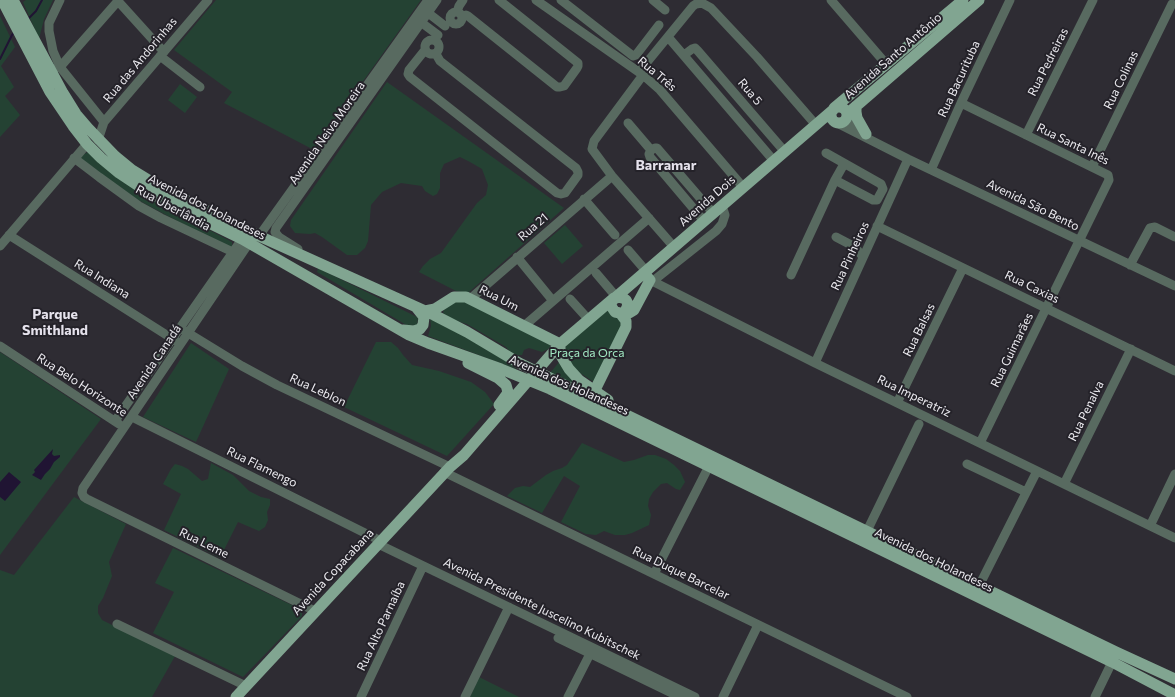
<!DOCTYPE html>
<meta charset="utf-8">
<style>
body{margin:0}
canvas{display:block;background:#2e2c33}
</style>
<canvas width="1175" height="697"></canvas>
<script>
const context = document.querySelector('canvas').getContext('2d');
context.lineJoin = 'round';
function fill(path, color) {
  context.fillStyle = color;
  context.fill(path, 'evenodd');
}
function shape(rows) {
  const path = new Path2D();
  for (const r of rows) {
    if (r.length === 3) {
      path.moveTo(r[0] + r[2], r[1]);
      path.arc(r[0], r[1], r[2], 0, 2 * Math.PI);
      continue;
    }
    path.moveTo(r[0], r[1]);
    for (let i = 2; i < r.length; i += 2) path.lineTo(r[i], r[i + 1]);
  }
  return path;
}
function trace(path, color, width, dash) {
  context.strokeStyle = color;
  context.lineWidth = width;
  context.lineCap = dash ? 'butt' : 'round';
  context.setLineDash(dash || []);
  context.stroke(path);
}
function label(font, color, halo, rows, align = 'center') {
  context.font = font + ' Commissioner,sans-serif';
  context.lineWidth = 4;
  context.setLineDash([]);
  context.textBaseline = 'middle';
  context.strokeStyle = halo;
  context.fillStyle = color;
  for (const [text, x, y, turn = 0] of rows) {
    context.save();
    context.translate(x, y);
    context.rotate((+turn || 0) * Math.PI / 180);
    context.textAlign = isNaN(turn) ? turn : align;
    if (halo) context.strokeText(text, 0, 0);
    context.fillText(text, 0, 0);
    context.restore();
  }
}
fill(shape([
 [26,0,53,0,44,19,39,39,23,2],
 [216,0,421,0,314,150,224,103,232,92,174,50],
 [0,16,15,47,1,66,14,87,5,96,20,115,0,137],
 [387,82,564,208,468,293,456,291,419,272,423,266,430,259,441,253,477,203,486,195,488,185,482,169,470,162,460,157,444,164,440,173,440,188,437,194,433,196,425,191,422,186,401,183,382,192,371,205,368,241,365,248,357,255,347,255,322,237,315,233,310,234,295,233,290,226,291,220],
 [180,84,197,97,185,113,168,100],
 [88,152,158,203,232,242,232,248,181,223,127,194,79,157],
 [565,225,583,246,562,264,544,243],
 [318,268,417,317,418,319,417,325,408,326,317,272],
 [462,300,550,343,550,348,542,352,529,348,524,350,522,355,515,355,510,352,506,347,467,324,453,320,444,314,443,312,447,305],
 [608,310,624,322,594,382,577,371,565,356,565,348,567,344],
 [430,317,513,364,516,369,428,336,431,326],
 [376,342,391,342,398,348,403,355,412,365,439,371,471,382,485,392,494,404,447,456,344,407],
 [191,343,229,369,196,442,143,417],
 [0,352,101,419,0,555],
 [560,361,583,389,550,373],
 [582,443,624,462,634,460,648,455,655,455,666,459,674,465,680,471,685,482,680,490,676,489,667,483,661,484,653,492,649,499,648,506,651,515,649,525,632,533,625,535,615,535,604,531,596,535,586,534,561,522,580,486,564,476,542,513,507,496,515,488,523,486,530,487,546,475,553,471,562,468,567,465],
 [211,463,233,475,249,491,261,497,270,499,270,505,267,512,268,520,265,527,259,531,238,522,220,558,164,530,181,494,163,484,171,469,175,464,182,466,188,469,202,481,208,479],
 [74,497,126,524,109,562,112,576,103,598,98,606,98,613,102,620,175,656,152,697,0,697,0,570,14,575],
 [173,548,300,609,302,612,302,616,243,677,153,633,174,592,155,583],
 [479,677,519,697,470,697]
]), '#244233');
fill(shape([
 [53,449,52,454,54,456,60,455,60,457,54,462,50,469,45,474,41,480,32,475,35,472,34,470],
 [9,472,21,482,5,501,0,497,0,482]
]), '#201433');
trace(shape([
 [28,19,36,11,42,0],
 [0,59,12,35,14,33]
]), '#201433', 2);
trace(shape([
 [60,0,49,23,49,31,53,51,60,67,104,122],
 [117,0,164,52],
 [536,0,643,75,660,90,743,187],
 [561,0,633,56,636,55,659,25],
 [653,0,665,10],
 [831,0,887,65],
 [423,9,445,26],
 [456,18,6],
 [457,12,459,6,463,0],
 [462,16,466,15,468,16,557,87,560,87,564,86,577,68,578,66,578,63,499,0],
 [418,20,438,35],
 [668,37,774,161],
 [432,47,7],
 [425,50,409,70,408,74,410,77,557,193,561,194,565,193,578,175,578,172,576,168,440,61,436,54],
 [684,55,692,49,695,48,698,51,785,152],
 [160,56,200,87],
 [56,68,60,67,118,1],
 [639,72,693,6,696,4,702,3,711,8,757,57,816,125],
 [643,75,594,141,592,149,612,176,674,247],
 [961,103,1108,175,1109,180,980,443],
 [847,117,862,131],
 [628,123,651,150],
 [837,123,908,159,1175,286],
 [1026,135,1093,0],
 [98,140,104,122,208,0],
 [826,153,881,184,883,189,877,200,873,200,835,180],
 [74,158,99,177,139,206,161,218,237,254],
 [1092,167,1172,4],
 [931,170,961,103,1010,0],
 [584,199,615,235],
 [704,221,650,157,649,154,651,150,655,148,657,148,713,213],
 [877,226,1175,371],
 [9,235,176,341],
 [259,236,428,0],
 [836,237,855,247,863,257],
 [249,243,83,488,82,493,84,497,87,499,315,611],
 [0,246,87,144],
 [298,249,279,237,275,232,276,228,437,0],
 [628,250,646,271],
 [517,257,553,301],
 [1130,265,1150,228,1155,227,1175,237],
 [596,273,613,293,616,297],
 [791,275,835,180,844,164],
 [650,280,815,363,1175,538],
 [653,281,716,231,722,224,725,215,722,206],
 [470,299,612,176],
 [570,299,589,320],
 [524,326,649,218],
 [180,328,242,366,277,385,450,467],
 [0,346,119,424],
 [815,363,908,159],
 [897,403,963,268],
 [132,417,381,541],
 [115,421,242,239],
 [967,464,1026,492],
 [444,472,907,697],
 [1064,484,1131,349],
 [1150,526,1175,474],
 [867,531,919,424],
 [378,544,695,697],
 [654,574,709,466],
 [979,586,1037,471],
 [117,624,246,686],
 [558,638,680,697],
 [361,697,423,566],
 [465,697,509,607],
 [568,697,593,648],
 [723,697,758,625],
 [1095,697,1112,662]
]), '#586a60', 9);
trace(shape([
 [2,0,50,92,73,126,87,144,101,158,119,173,140,187,166,202,242,239,409,335,428,343,501,369,550,389,1112,662,1175,695],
 [13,0,63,93,76,114,88,128,115,156,132,170,163,189,259,236,434,315,467,332,519,363,1116,652,1175,679],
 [856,106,856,112,857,118,866,134],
 [839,115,8],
 [834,108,963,0],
 [847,114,979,0],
 [616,297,833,110],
 [425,311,435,309,454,297,466,297,560,344],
 [622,313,625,312,627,307,628,304,626,300,623,298,618,297,612,300,611,306,615,312,620,313,629,313,634,310,650,280,644,273],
 [403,330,414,331,420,329,423,325,424,317,416,307],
 [560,344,560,354,569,369,579,380,608,400],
 [468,363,498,378,506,385,508,392,507,394,499,405],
 [592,396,626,327,626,321,620,313],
 [236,697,450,467,464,455,560,344,614,298]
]), '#81a591', 11);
label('12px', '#ecebf0', '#242229', [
 ["Avenida Santo Antônio",893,56,-41],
 ["Rua das Andorinhas",140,60,-50],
 ["Rua Pedreiras",1048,62,-63],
 ["Rua Três",657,74,40],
 ["Rua Bacurituba",959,79,-65],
 ["Rua Colinas",1121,80,-64],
 ["Rua 5",750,92,50],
 ["Avenida Neiva Moreira",327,133,-55],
 ["Rua Santa Inês",1073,144,26],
 ["Avenida Dois",707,201,-41],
 ["Avenida São Bento",1033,205,26],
 ["Avenida dos Holandeses",207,207,27],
 ["Rua Uberlândia",173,208,28],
 ["Rua 21",533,227,-41],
 ["Rua Pinheiros",850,256,-65],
 ["Rua Indiana",102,279,32],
 ["Rua Caxias",1032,287,26],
 ["Rua Um",499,298,27],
 ["Rua Balsas",919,330,-64],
 ["Rua Guimarães",1012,350,-64],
 ["Avenida Canadá",154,362,-56],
 ["Rua Belo Horizonte",82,385,33],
 ["Avenida dos Holandeses",569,385,24],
 ["Rua Leblon",318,390,25],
 ["Rua Imperatriz",914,396,26],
 ["Rua Penalva",1086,411,-64],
 ["Rua Flamengo",262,467,26],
 ["Rua Leme",204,543,26],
 ["Avenida dos Holandeses",934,560,26],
 ["Avenida Copacabana",333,572,-47],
 ["Rua Duque Barcelar",681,573,26],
 ["Avenida Presidente Juscelino Kubitschek",542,609,26],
 ["Rua Alto Parnaíba",381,626,-65]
]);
label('12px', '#a1e8c2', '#242229', [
 ["Praça da Orca",587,353]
]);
label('bold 14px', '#e5e2ec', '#242229', [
 ["Barramar",666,165],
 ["Parque",55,314],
 ["Smithland",55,330]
]);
</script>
